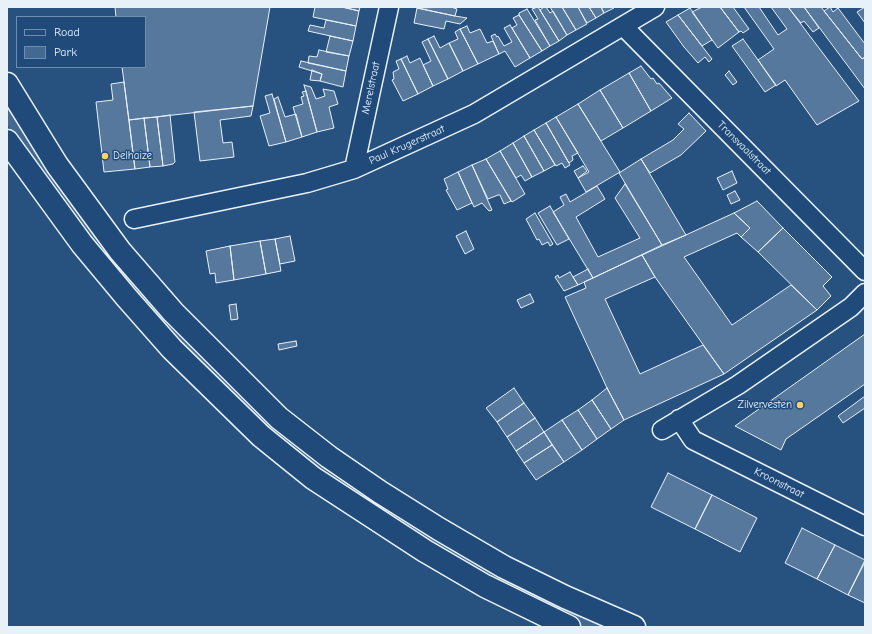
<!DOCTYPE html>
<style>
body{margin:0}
#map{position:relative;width:872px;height:634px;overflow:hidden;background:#27517f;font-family:"Comic Neue",sans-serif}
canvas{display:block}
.frame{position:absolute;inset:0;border:8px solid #e8f1f8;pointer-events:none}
.legend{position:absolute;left:16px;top:16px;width:130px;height:52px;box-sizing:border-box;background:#1f4a7a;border:1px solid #6f8dac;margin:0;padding:5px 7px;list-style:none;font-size:12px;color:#e8f1f8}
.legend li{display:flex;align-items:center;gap:8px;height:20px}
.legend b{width:20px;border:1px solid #6f8dac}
</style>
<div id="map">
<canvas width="872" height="634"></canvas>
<div class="frame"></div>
<ul class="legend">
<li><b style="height:5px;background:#1f4a7a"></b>Road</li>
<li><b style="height:11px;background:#436891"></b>Park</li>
</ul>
</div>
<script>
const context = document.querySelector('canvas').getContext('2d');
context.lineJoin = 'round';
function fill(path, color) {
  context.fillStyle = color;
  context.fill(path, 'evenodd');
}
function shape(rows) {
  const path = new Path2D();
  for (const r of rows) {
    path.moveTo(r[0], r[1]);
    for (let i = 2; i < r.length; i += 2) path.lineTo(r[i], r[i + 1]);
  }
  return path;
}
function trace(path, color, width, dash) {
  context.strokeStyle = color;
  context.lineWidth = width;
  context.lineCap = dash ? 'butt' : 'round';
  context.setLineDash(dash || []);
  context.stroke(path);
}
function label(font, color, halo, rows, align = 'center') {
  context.font = font + ' "Comic Neue",sans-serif';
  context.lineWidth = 3;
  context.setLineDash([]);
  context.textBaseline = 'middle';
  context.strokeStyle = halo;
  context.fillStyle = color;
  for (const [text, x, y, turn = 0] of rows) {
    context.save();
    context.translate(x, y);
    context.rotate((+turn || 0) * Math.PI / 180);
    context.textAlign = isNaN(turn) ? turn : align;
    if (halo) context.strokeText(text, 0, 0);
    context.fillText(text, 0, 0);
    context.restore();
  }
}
fill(shape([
 [7,94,52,166,276,421,620,627,580,627,495,587,265,435,176,344,36,171,7,124]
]), '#436891');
const building = shape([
 [115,7,270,7,253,106,129,120,122,67,145,67,145,17,116,17,115,7],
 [315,7,342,7,359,11,356,26,313,17,315,7],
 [342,7,360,7,359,11,342,7],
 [451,7,457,9,455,16,417,8,451,7],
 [538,7,559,41,550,46,535,20,538,19,532,9,538,7],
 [544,7,546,7,550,13,553,11,567,35,559,41,540,10,544,7],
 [550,7,562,7,576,30,567,35,550,7],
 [562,7,578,7,587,24,576,30,562,7],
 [578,7,589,7,596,18,587,23,578,7],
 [589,7,601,7,604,13,596,18,589,7],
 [601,7,613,7,614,8,604,13,601,7],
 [702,7,720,7,739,32,718,48,692,12,702,7],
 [720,7,733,7,749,29,743,33,741,31,739,32,720,7],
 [744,7,759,7,778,35,787,29,771,7,788,7,859,101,817,125,785,80,776,86,758,60,774,49,744,7],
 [788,7,804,7,819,28,813,32,804,21,801,23,788,7],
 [804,7,821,7,862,59,865,57,865,89,804,7],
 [830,7,833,12,838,8,865,44,865,57,862,59,824,11,830,7],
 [865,7,865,23,857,12,865,7],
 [417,8,455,16,467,18,460,24,446,21,444,29,414,23,417,8],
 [690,8,712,40,702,46,678,15,690,8],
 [527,9,550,46,542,51,519,15,519,13,527,9],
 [519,15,542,51,530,58,512,28,517,25,513,18,519,15],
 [678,15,712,59,709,62,705,57,698,63,684,47,666,22,678,15],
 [326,20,356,26,353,41,308,31,310,25,324,28,326,20],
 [510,25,530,58,515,67,505,51,499,54,491,36,495,34,497,37,498,36,504,46,512,42,504,28,510,25],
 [467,26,470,33,480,29,487,43,493,41,499,54,478,64,460,29,467,26],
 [460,29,478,64,463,71,449,43,458,39,455,32,460,29],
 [330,36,353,41,349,56,326,52,330,36],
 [434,36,440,48,449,43,463,71,448,79,428,39,434,36],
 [428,39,448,79,433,86,423,65,431,61,422,42,428,39],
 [743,39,776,85,765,92,732,46,743,39],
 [319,50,349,56,346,71,308,63,309,56,317,57,319,50],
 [407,56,410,63,420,58,433,86,418,94,401,59,407,56],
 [401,59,418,94,403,101,392,80,394,79,393,72,399,69,396,61,401,59],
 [301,61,346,71,343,87,320,81,322,74,299,67,301,61],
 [641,66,651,79,653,78,657,84,659,83,672,98,651,111,629,73,641,66],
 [312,70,322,74,320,81,310,80,312,70],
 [729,71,737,82,733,85,725,75,729,71],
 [629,73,651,111,623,128,600,90,629,73],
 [124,82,135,169,104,172,96,102,113,100,111,84,124,82],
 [304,85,311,87,316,99,325,96,323,89,334,91,338,104,329,107,334,128,317,132,304,85],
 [600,90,623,128,601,141,578,104,600,90],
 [306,91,317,132,302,137,293,107,303,104,301,97,304,96,302,92,306,91],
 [272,94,286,142,269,146,260,116,270,113,265,96,272,94],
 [278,97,285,117,296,114,302,137,286,142,274,99,278,97],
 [578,104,620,172,586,192,578,178,589,172,556,117,578,104],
 [253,106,251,116,220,120,223,143,232,142,234,157,200,161,194,112,253,106],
 [689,113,706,131,681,155,650,173,641,159,673,140,684,129,678,124,689,113],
 [170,115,175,162,173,164,163,166,157,117,170,115],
 [157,117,163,166,150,167,144,118,157,117],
 [556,117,578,153,572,156,573,160,569,163,546,123,556,117],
 [144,118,150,167,135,169,129,120,144,118],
 [546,123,570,165,565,168,562,163,556,166,534,130,546,123],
 [534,130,555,165,544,171,524,136,534,130],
 [524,136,544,171,532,177,513,143,524,136],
 [513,143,532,177,525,181,521,175,516,178,500,151,513,143],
 [500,151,525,194,512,202,486,159,500,151],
 [486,159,511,201,504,204,500,195,498,195,488,199,472,165,486,159],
 [641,159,686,235,662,245,619,173,641,159],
 [472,165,492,210,489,211,482,203,474,207,458,172,472,165],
 [583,166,587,171,578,178,574,171,583,166],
 [732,171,737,183,723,190,717,178,732,171],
 [458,172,472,203,457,210,446,190,448,189,444,179,458,172],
 [625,184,662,245,593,278,553,212,564,205,560,197,566,194,570,202,597,186,605,199,576,217,598,257,640,238,615,198,625,184],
 [735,191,740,200,731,204,727,195,735,191],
 [757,201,783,228,758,252,741,237,750,228,734,213,757,201],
 [550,206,569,239,557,245,538,213,550,206],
 [535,213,553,244,550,246,548,242,542,245,539,239,537,240,526,219,535,213],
 [734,213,750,228,741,237,737,233,684,257,732,325,791,285,817,310,724,374,655,277,642,255,734,213],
 [783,228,832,277,823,286,831,296,817,310,758,252,783,228],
 [466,231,474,249,465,254,456,236,466,231],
 [290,236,295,261,280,264,275,239,290,236],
 [275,239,281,271,266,274,260,241,275,239],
 [260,241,266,274,234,280,230,246,260,241],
 [230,246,234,280,216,283,215,273,210,274,206,251,230,246],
 [642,255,655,277,605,299,640,374,703,345,724,374,624,420,607,388,565,297,586,288,584,282,642,255],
 [588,269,593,278,578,285,573,277,588,269],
 [570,272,578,285,564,291,555,277,558,275,559,278,570,272],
 [530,294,534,302,521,308,517,300,530,294],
 [236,304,238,319,231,320,229,305,236,304],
 [865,334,865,384,786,439,781,450,735,426,865,334],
 [296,341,297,346,279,350,278,344,296,341],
 [514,388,524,403,497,422,486,408,514,388],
 [607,388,624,420,611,429,592,400,607,388],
 [865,396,865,408,843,423,838,416,865,396],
 [592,400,611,429,597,439,578,410,592,400],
 [524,403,535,418,507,437,497,422,524,403],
 [578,410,597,439,582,450,562,420,578,410],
 [535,418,544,432,516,451,507,437,535,418],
 [562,420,582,450,564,462,544,432,562,420],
 [544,432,552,445,524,463,516,451,544,432],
 [552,445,564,462,536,480,524,463,552,445],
 [668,473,712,495,695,529,651,507,668,473],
 [712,495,757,518,740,552,695,529,712,495],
 [802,528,835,545,817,579,785,563,802,528],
 [835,545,865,560,848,595,817,579,835,545],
 [865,562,865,603,848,595,865,562]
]);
fill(building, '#57789d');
trace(building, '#e8f1f8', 1);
const street = shape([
 [623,26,865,271],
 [354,169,389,7],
 [134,219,307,183,354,169,474,114,655,7],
 [679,419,693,440,865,526],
 [662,430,738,385,851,307,865,293]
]);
const primary = shape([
 [7,84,57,165,120,251,173,312,279,418,329,457,380,492,439,529,504,567,565,597,634,627],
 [7,141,82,244,127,298,172,349,261,436,313,478,425,551,485,586,569,627]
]);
trace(street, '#e8f1f8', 21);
trace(primary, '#e8f1f8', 25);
trace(street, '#1f4a7a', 18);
trace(primary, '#1f4a7a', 22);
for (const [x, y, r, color] of [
 [105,156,4,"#ffd166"],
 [800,405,4,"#ffd166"]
]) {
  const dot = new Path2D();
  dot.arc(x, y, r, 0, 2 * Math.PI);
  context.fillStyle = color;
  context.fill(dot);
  trace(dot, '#1f4a7a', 1.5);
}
label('11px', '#e8f1f8', '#1f4a7a', [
 ["Merelstraat",371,88,-78],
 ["Paul Krugerstraat",407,145,-24],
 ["Transvaalstraat",744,148,45],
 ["Kroonstraat",779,483,27]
]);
label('11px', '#e8f1f8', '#1f4a7a', [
 ["Delhaize",113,156],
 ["Zilvervesten",792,405,"right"]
], 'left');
</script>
